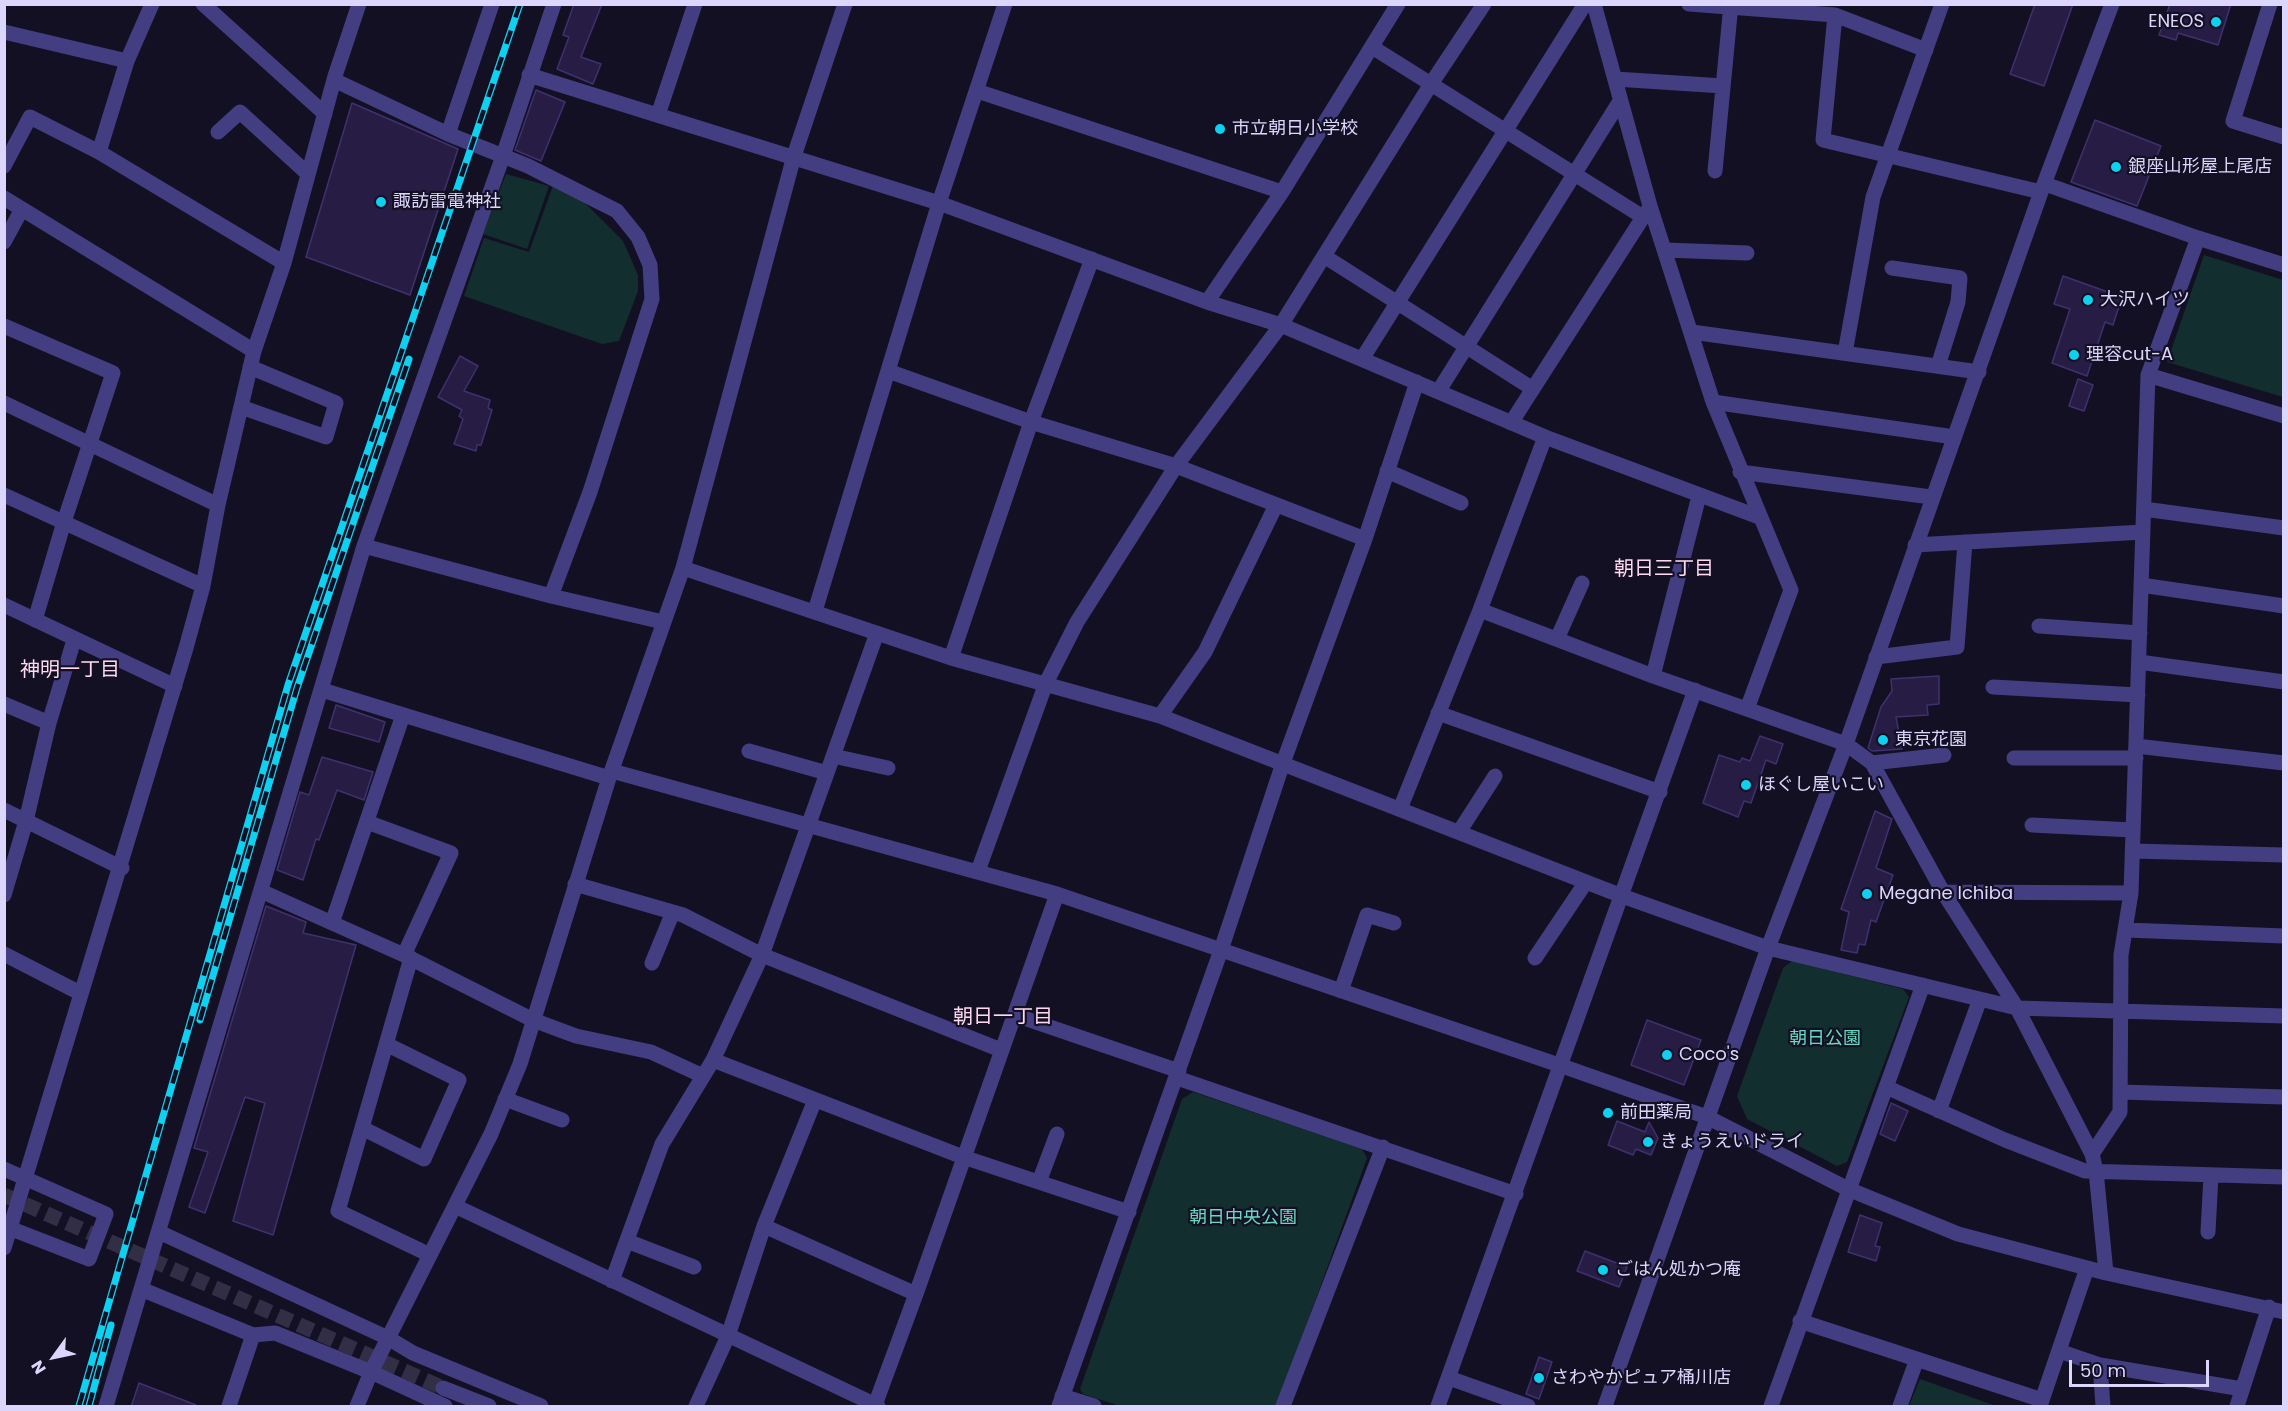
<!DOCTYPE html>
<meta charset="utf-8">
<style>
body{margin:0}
#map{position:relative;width:2288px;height:1411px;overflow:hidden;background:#141024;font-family:Poppins,sans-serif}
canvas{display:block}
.frame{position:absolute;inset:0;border:6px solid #dcd6fd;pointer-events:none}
.north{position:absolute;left:24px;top:1327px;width:60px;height:60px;-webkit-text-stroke:4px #141024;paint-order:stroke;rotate:237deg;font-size:16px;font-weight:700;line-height:24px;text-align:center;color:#dcd6fd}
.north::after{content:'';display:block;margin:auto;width:21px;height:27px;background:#dcd6fd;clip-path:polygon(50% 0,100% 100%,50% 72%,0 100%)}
.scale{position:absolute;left:2069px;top:1360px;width:140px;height:27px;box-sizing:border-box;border:3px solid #dcd6fd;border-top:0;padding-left:8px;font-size:18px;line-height:21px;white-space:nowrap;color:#dcd6fd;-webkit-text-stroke:4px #141024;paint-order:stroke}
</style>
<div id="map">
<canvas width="2288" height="1411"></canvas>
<div class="frame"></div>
<div class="north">N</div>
<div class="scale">50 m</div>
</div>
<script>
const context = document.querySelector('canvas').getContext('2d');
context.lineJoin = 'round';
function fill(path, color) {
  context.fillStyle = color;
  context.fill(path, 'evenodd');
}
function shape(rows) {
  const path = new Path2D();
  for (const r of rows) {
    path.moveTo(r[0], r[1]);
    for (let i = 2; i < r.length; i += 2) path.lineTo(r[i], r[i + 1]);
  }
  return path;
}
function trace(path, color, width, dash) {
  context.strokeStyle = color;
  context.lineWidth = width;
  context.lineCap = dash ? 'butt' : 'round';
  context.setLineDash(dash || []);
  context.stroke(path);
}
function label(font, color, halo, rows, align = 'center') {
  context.font = font + ' Poppins,"Noto Sans JP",sans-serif';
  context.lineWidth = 4.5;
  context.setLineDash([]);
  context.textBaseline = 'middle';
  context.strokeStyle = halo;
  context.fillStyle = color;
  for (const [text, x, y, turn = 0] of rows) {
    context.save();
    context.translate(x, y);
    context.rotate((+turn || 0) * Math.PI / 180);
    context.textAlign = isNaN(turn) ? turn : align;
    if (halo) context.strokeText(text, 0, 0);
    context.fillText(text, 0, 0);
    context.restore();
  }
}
fill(shape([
 [506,174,549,186,527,249,483,234],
 [554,183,575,193,623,241,638,275,638,291,619,341,602,344,464,296,484,238,529,252],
 [2204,255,2283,280,2283,397,2167,362],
 [1792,961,1903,989,1909,997,1847,1162,1837,1166,1747,1119,1737,1096,1783,968],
 [1193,1092,1362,1149,1367,1158,1277,1406,1120,1406,1083,1394,1080,1389,1182,1099],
 [1920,1379,1996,1406,1909,1406]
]), '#132e2e');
const building = shape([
 [574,4,602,4,581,57,601,64,593,84,557,69,569,37,563,35,574,4],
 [2035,4,2073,4,2044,86,2010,74,2035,4],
 [2170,4,2231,4,2218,45,2178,33,2176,40,2159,35,2170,4],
 [536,90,565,102,541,161,515,150,536,90],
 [352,103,458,149,410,295,306,257,352,103],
 [2095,120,2161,146,2137,206,2071,182,2095,120],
 [2063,276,2122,297,2113,325,2105,322,2087,376,2052,363,2070,309,2054,304,2063,276],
 [460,356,478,366,464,391,490,400,488,408,492,410,481,445,477,445,476,451,454,444,463,419,459,416,462,410,438,397,460,356],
 [2078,379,2093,385,2084,411,2069,406,2078,379],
 [1939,676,1939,704,1927,705,1928,715,1896,717,1902,749,1872,751,1868,748,1881,707,1892,691,1891,679,1939,676],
 [336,705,385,722,379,742,329,728,336,705],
 [1760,736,1783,744,1776,764,1766,760,1751,803,1744,801,1738,817,1703,803,1719,755,1740,762,1742,758,1750,761,1760,736],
 [322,757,373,772,364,800,337,790,319,840,316,839,303,880,277,870,300,792,309,795,322,757],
 [1875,811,1892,819,1876,868,1893,875,1876,922,1871,920,1865,945,1859,944,1857,953,1841,950,1849,912,1841,909,1875,811],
 [266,906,306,922,303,933,356,945,273,1235,233,1221,265,1103,245,1097,205,1213,189,1207,208,1152,194,1148,266,906],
 [1647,1020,1701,1040,1684,1085,1631,1065,1647,1020],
 [1891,1103,1908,1111,1895,1141,1880,1134,1891,1103],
 [1617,1121,1645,1132,1649,1122,1658,1138,1651,1155,1636,1149,1633,1155,1608,1145,1617,1121],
 [1860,1215,1882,1223,1875,1246,1880,1247,1876,1261,1848,1252,1860,1215],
 [1585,1251,1627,1267,1619,1287,1577,1271,1585,1251],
 [1539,1357,1552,1362,1539,1399,1526,1394,1539,1357],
 [139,1383,196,1405,196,1407,131,1407,139,1383]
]);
fill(building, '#271d44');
trace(building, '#3f316f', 1.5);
trace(shape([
 [4,1195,443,1388]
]), '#322e45', 15, [15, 8]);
trace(shape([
 [203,4,325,114],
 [1594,4,1650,206,1713,402,1791,590,1747,709],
 [1689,4,1835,15,1823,140,2041,192],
 [2270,4,2233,121,2284,137],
 [1835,15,1926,50],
 [4,32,127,61],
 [1372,47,1643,217],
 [529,75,939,203,1207,302,1281,325,1545,437,1759,517],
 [1615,79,1723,86],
 [334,80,448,134,492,4],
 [977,91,1282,192],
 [658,115,695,4],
 [218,132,240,112,308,174],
 [448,134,528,166,617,211,638,237,650,265,652,299,590,492,551,596],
 [99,152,127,61,152,4],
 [4,166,30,117,99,152,284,263],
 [1715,171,1731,4],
 [2045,184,2198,238,2284,265],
 [4,198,254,351],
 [4,242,22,209],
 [1665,250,1747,253],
 [1324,256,1533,389],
 [1892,268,1960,278,1958,302,1938,366],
 [1207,302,1282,192,1398,4],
 [4,326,113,373,64,522,35,620],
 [1692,332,1979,372],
 [1845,353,1873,197,1942,4],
 [1362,359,1585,4],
 [888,371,1031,422,1176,466,1365,539],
 [2148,375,2284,416],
 [1438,392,1620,101],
 [1713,402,1954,437],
 [4,403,218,505],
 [241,407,326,437,336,403,250,367],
 [1511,423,1647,211],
 [1387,471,1461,503],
 [1740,472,1931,497],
 [4,495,203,586],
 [2144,509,2284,528],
 [1915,545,2143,532],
 [364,546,551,596,663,622],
 [683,568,951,658,1160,716,1622,896,1768,948,2017,1008,2284,1016],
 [2141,585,2284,606],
 [4,605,175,686],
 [1480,610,1653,676,1846,744,1872,763,1943,892,2017,1008,2092,1154,2096,1171,2106,1273],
 [815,611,939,203,1005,4],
 [2039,626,2140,633],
 [1557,639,1582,583],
 [1876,657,1957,647,1965,542],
 [951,658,1031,422,1092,259],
 [2139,662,2284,682],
 [1653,676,1699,496],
 [1993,687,2138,695],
 [322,690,609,778],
 [4,704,49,723],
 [1438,713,1660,792],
 [1160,716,1205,652,1276,505],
 [2136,746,2284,763],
 [749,751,827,773],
 [833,756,888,768],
 [2014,758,2136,758],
 [1872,763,1944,755],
 [612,771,1057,894,1562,1066,1707,1117,1848,1189,1958,1234,2106,1273,2284,1312],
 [1400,809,1480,610,1545,437],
 [4,810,122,868],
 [367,822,451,853,404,955],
 [2032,825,2133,830],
 [1459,832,1495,776],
 [2133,851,2284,855],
 [978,871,1046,683,1077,622,1176,466,1281,325,1431,84,1484,4],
 [575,884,683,915,762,955,1001,1050],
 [261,891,332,923,403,715],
 [1943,892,2131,893],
 [4,895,26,821,49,723,74,640],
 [332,923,404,955,533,1020,576,1036,651,1052,703,1076],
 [2126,930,2284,936],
 [4,954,80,993],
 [411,958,338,1211,430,1255],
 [1535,958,1586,882],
 [652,963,673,912],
 [1341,991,1367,915,1394,923],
 [1015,1015,1179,1071],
 [713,1060,963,1157,1129,1212],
 [1177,1078,1516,1194],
 [1886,1087,2005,1140,2085,1171,2284,1177],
 [2120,1092,2284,1097],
 [505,1099,562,1120],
 [1939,1111,1980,999],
 [362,1128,424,1159,459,1080,386,1044],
 [2092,1154,2120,1112,2121,955,2131,893,2148,375,2198,238],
 [4,1169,106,1214,89,1259,4,1226],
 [1039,1182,1057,1134],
 [455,1206,878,1406],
 [764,1226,916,1294,875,1405],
 [159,1232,388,1338,413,1353,541,1406],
 [2208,1232,2211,1175],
 [627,1241,694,1267],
 [4,1248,186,648,203,586,218,505,254,351,284,263,335,76,359,4],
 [612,1281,662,1144,713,1060,762,955,877,633],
 [141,1289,253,1335,275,1333,371,1372,445,1406],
 [916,1294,1057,894],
 [1800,1321,2042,1400],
 [2059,1351,2100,1365,2242,1389],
 [2100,1365,2103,1406],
 [1449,1378,1528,1406],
 [443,1388,489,1406],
 [1062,1396,1094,1406],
 [106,1406,364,546,503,156,554,4],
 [229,1406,253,1335],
 [357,1406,371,1372,491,1134,520,1064,609,778,683,568,794,156,845,4],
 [696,1406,728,1336,764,1226,815,1100],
 [1059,1406,1221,950,1283,763,1365,539,1417,382],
 [1283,1406,1383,1147],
 [1438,1406,1695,690],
 [1605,1406,1768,948,1846,744,2041,192,2112,4],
 [1771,1406,1923,985],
 [1900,1406,1917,1359],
 [2040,1406,2087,1268],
 [2237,1406,2269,1307]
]), '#433e81', 15);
const rail = shape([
 [200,1020,297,688,409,359],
 [79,1406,288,685,520,4],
 [89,1406,111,1325]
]);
trace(rail, '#0ed1f1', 7);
trace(rail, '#141024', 4.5, [14]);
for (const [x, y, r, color] of [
 [2216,22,6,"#0ed1f1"],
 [1220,129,6,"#0ed1f1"],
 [2116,167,6,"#0ed1f1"],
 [381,202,6,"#0ed1f1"],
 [2088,300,6,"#0ed1f1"],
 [2074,355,6,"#0ed1f1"],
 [1883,740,6,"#0ed1f1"],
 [1746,785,6,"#0ed1f1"],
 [1867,894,6,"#0ed1f1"],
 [1667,1055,6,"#0ed1f1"],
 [1608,1113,6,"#0ed1f1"],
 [1648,1142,6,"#0ed1f1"],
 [1603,1270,6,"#0ed1f1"],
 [1539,1378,6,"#0ed1f1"]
]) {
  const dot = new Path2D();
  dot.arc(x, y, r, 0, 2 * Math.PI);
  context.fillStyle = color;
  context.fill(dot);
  trace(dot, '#141024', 2);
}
label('18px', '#dcd6fd', '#141024', [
 ["ENEOS",2204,22,"right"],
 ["市立朝日小学校",1232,129],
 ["銀座山形屋上尾店",2128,167],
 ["諏訪雷電神社",393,202],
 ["大沢ハイツ",2100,300],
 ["理容cut-A",2086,355],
 ["東京花園",1895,740],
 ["ほぐし屋いこい",1758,785],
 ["Megane Ichiba",1879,894],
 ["Coco's",1679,1055],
 ["前田薬局",1620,1113],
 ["きょうえいドライ",1660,1142],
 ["ごはん処かつ庵",1615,1270],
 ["さわやかピュア桶川店",1551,1378]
], 'left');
label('18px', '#65d9c1', '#141024', [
 ["朝日公園",1825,1039],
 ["朝日中央公園",1243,1218]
]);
label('20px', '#fdd8ee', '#141024', [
 ["朝日三丁目",1664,570],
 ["神明一丁目",70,671],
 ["朝日一丁目",1003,1018]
]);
</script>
